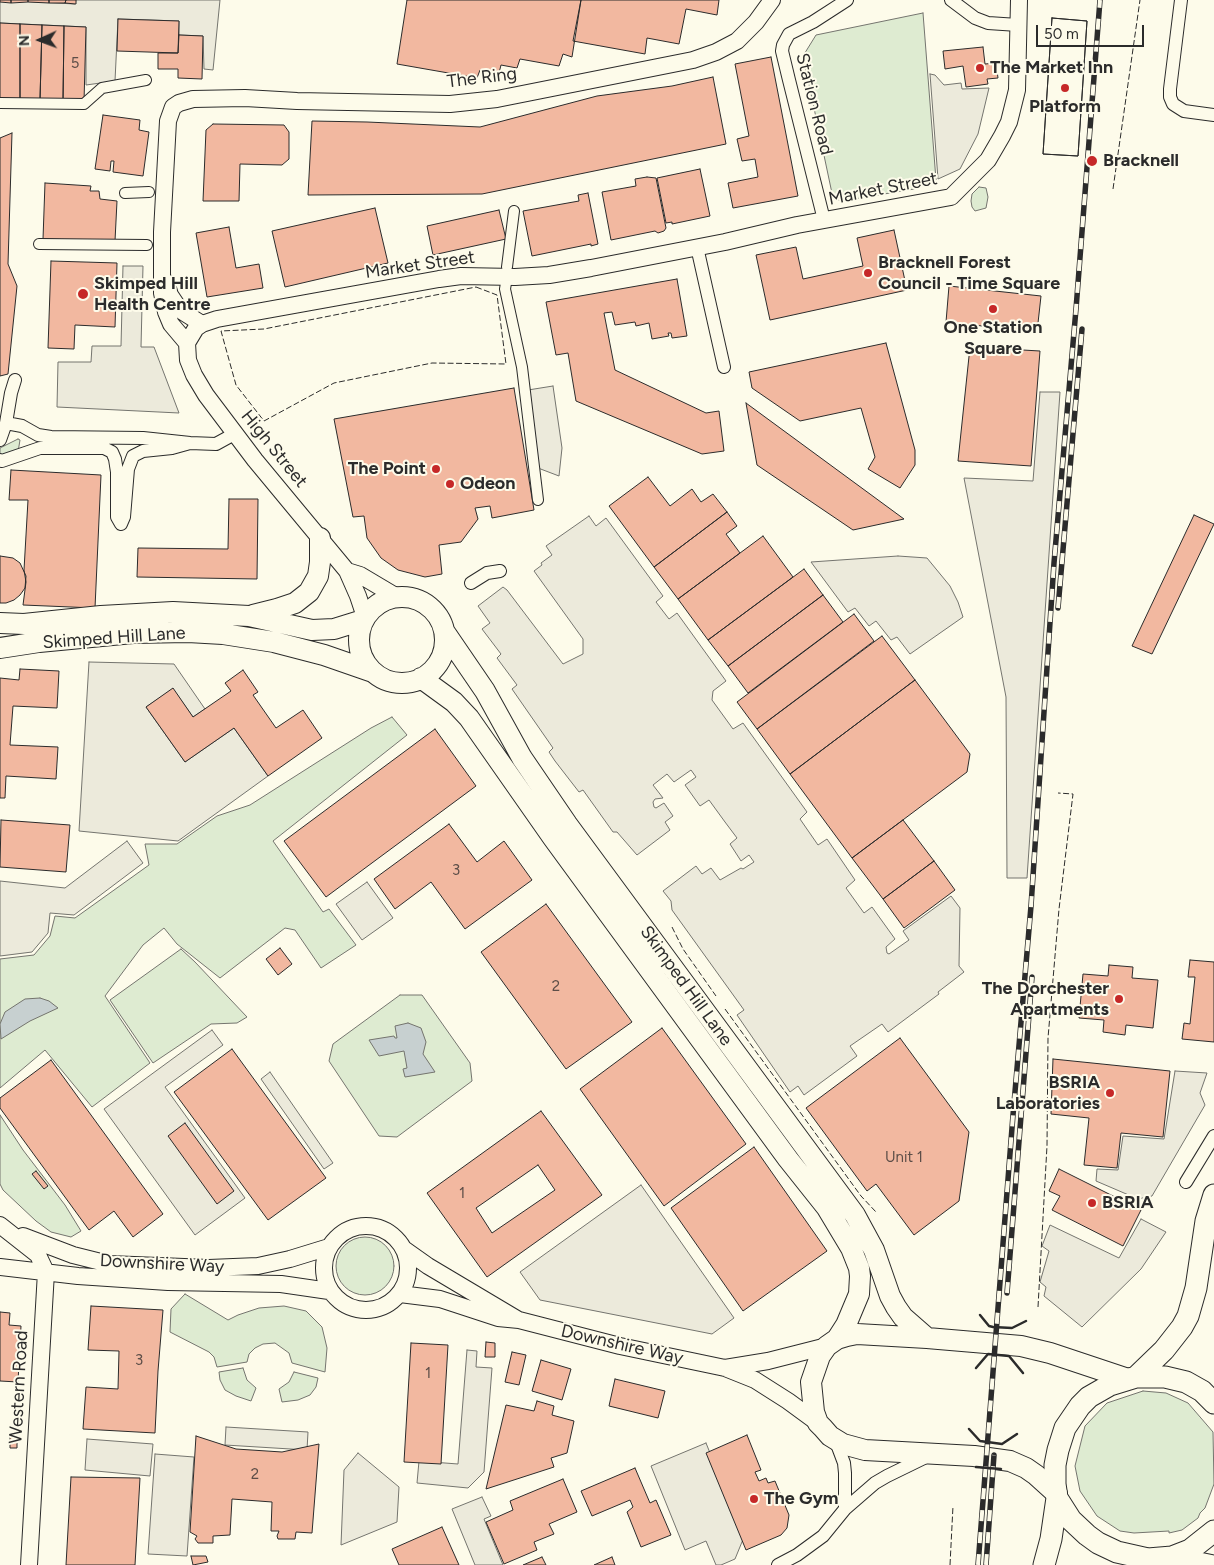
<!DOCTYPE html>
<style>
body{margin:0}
#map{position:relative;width:1214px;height:1565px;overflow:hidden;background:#fdfbea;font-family:Figtree,sans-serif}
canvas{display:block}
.north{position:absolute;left:15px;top:15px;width:50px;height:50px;-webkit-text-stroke:4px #fdfbea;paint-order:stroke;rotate:268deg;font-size:14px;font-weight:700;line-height:20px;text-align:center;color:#2b2b2b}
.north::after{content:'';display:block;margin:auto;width:18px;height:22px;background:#2b2b2b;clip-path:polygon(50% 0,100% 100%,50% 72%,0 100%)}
.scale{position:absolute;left:1036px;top:25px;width:108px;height:22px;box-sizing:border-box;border:2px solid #2b2b2b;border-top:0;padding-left:6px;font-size:15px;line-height:18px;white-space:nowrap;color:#2b2b2b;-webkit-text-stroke:4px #fdfbea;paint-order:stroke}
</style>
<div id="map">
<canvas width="1214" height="1565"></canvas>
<div class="north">N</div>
<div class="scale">50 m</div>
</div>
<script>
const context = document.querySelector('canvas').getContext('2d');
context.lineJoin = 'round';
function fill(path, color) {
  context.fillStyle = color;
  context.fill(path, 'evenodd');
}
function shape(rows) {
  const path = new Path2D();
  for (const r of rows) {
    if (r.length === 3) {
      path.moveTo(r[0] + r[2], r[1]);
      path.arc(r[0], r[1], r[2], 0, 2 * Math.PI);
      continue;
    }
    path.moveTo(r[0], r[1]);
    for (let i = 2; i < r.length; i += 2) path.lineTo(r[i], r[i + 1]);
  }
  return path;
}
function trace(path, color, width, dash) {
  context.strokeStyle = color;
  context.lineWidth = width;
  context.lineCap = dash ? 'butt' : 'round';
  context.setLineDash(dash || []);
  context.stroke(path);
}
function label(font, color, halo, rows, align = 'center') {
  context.font = font + ' Figtree,sans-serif';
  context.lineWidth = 4;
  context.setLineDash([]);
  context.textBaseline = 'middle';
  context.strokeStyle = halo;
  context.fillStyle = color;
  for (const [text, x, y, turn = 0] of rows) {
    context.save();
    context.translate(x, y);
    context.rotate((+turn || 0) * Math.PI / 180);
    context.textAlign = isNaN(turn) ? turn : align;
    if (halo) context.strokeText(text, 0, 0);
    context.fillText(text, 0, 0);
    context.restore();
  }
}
const green = shape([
 [923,13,936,180,914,189,842,201,833,198,803,56,816,35,923,13],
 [979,187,986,188,988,197,986,208,975,211,972,207,971,201,972,194,979,187],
 [18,439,20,440,18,452,0,455,0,448,18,439],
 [392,717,407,735,273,841,323,912,329,909,356,945,321,968,295,930,285,928,220,978,177,944,164,928,143,945,105,996,150,1063,92,1107,45,1050,0,1088,0,959,34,955,50,936,55,916,75,918,149,865,145,844,177,844,217,816,250,805,371,728,392,717],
 [181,949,195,962,247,1017,237,1023,211,1024,153,1063,110,1000,181,949],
 [400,995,422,995,470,1063,472,1081,397,1137,379,1136,329,1061,333,1044,400,995],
 [0,1115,23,1150,65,1205,81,1231,71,1237,51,1232,36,1221,3,1190,0,1184,0,1115],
 [365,1266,29],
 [185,1294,228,1320,238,1315,259,1308,284,1306,306,1311,322,1327,327,1348,325,1372,292,1363,289,1353,275,1343,263,1344,255,1348,249,1354,247,1362,217,1367,214,1357,209,1352,170,1332,171,1309,185,1294],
 [243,1368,247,1380,256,1388,251,1401,236,1396,225,1390,220,1380,219,1372,243,1368],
 [294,1372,318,1378,316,1387,310,1395,298,1400,282,1402,279,1389,289,1382,294,1372],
 [1143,1391,1166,1393,1188,1403,1213,1432,1214,1484,1205,1508,1200,1513,1198,1518,1182,1530,1169,1533,1169,1531,1134,1533,1120,1531,1097,1516,1080,1491,1075,1466,1085,1426,1107,1403,1143,1391]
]);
fill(green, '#deebd1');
trace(green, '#74746e', 1);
const parking = shape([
 [0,0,75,4,76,0,220,0,213,70,204,69,203,36,179,35,179,21,118,19,115,81,86,85,86,27,0,23,0,0],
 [930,74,935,75,944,85,961,83,962,89,989,88,978,134,960,169,938,179,930,74],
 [123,266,143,266,141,347,154,347,179,413,57,407,58,362,91,362,92,346,121,346,123,266],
 [553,386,562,448,559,476,538,468,528,390,553,386],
 [1040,392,1060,392,1027,878,1007,878,1006,697,964,478,1033,481,1040,392],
 [589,516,596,526,606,518,663,596,656,602,669,619,677,613,726,681,713,691,712,700,733,729,743,723,807,812,800,819,818,845,827,839,855,880,846,888,864,913,872,907,895,939,886,947,887,953,889,954,909,940,903,931,951,896,960,908,959,966,964,972,938,992,939,994,888,1032,882,1024,850,1046,857,1056,804,1095,798,1086,790,1092,737,1015,744,1010,672,910,671,901,663,891,696,866,702,874,711,868,720,880,741,868,743,869,754,862,749,855,741,861,730,844,737,838,725,822,709,800,700,806,685,785,696,777,691,770,674,782,667,774,653,785,663,798,655,799,653,802,654,807,656,808,664,803,673,816,665,822,670,830,637,855,617,832,613,832,583,790,579,792,555,761,549,752,553,748,512,689,517,685,497,658,501,654,482,629,490,623,478,606,503,587,507,590,563,664,583,654,583,639,534,571,542,565,541,563,552,555,546,546,589,516],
 [898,556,927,558,950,586,958,602,963,617,910,654,897,637,891,640,876,621,869,626,855,608,848,612,811,562,898,556],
 [89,662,174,664,205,709,193,717,173,689,146,707,185,762,234,728,268,776,178,841,79,831,89,662],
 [127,841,143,863,74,915,50,913,48,933,32,952,0,956,0,881,65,888,127,841],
 [367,882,393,918,362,940,336,904,367,882],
 [212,1030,223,1045,165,1087,245,1198,195,1235,104,1109,212,1030],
 [1175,1071,1207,1073,1200,1093,1205,1105,1152,1196,1138,1199,1096,1181,1097,1169,1118,1170,1123,1136,1164,1139,1175,1071],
 [270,1072,333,1163,324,1169,261,1079,270,1072],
 [641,1185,734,1318,712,1334,540,1300,520,1272,641,1185],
 [1141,1219,1166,1232,1141,1269,1082,1327,1044,1296,1046,1287,1040,1282,1049,1251,1042,1246,1050,1225,1119,1258,1141,1219],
 [467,1350,477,1351,476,1367,492,1368,484,1472,468,1488,417,1483,419,1461,458,1464,467,1350],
 [226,1427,308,1432,307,1450,225,1445,226,1427],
 [87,1439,153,1444,150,1476,85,1470,87,1439],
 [706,1443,744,1537,735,1559,721,1565,716,1565,706,1541,685,1550,651,1466,706,1443],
 [358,1453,399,1487,397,1522,341,1545,344,1470,358,1453],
 [155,1454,194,1457,187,1556,148,1554,155,1454],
 [482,1497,491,1516,484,1519,503,1565,475,1565,452,1509,482,1497]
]);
fill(parking, '#eceadb');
trace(parking, '#74746e', 1);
const water = shape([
 [40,998,49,1001,58,1008,30,1021,1,1039,0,1024,5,1012,25,999,40,998],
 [408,1023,421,1028,426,1042,423,1054,435,1072,405,1077,403,1069,407,1068,404,1051,379,1056,369,1040,394,1036,395,1038,397,1038,395,1026,408,1023]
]);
fill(water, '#c7d0d0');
trace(water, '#74746e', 1);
const building = shape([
 [0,0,11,0,11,3,0,2,0,0],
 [11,0,28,0,28,2,11,3,11,0],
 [28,0,49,0,49,3,28,2,28,0],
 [49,0,66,0,65,3,49,3,49,0],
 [66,0,76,0,76,4,65,3,66,0],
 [407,0,581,0,572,57,563,54,559,66,520,59,517,68,501,65,499,73,480,70,477,78,397,64,407,0],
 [581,0,719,0,717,15,686,9,679,44,647,38,645,54,573,41,581,0],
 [1052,18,1087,21,1078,156,1043,154,1052,18],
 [1052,18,1087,21,1078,156,1043,154,1052,18],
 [118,19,179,21,178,53,117,51,118,19],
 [0,23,20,24,20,99,0,98,0,23],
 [20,24,42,25,40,100,20,99,20,24],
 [42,25,64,26,63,101,40,100,42,25],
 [64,26,86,27,84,102,63,101,64,26],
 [179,35,203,36,202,79,178,78,178,69,158,69,158,53,178,53,179,35],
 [983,47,985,64,996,63,998,78,987,79,988,84,966,87,963,66,945,69,943,51,983,47],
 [771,57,798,196,733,208,728,183,758,177,755,159,742,161,737,139,749,136,735,64,771,57],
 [713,77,726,144,482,194,308,195,312,121,367,122,480,127,597,96,672,86,713,77],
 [103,115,140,120,139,130,149,132,143,176,113,172,114,161,111,161,110,171,95,169,103,115],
 [213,124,284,125,289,132,289,159,282,165,240,164,239,201,203,201,206,130,213,124],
 [12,133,8,264,17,286,8,374,0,376,0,138,12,133],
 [700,169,710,216,672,224,672,222,666,223,657,178,700,169],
 [647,177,656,178,666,228,664,231,658,233,655,231,611,240,602,192,636,186,635,179,647,177],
 [45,183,91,186,90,191,99,191,100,199,117,201,115,241,43,239,45,183],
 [588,193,598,244,591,246,591,244,532,256,523,211,579,201,578,195,588,193],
 [375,208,388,263,285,287,272,231,375,208],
 [499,210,506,239,433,255,427,226,499,210],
 [229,227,236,268,259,264,263,288,207,297,196,233,229,227],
 [894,230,907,290,770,320,756,255,796,247,803,279,863,266,857,238,894,230],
 [51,261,117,263,115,327,75,325,74,349,48,348,51,261],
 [677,279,687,336,672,338,671,333,668,333,669,336,652,339,649,323,636,326,635,322,615,325,612,312,604,313,615,370,706,413,719,411,724,451,702,454,576,401,568,353,556,355,546,302,677,279],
 [949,286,1041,296,1037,332,946,322,949,286],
 [886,343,915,450,915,465,900,488,868,469,875,457,861,408,800,421,752,388,749,372,886,343],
 [970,347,1040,351,1031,466,958,461,970,347],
 [514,388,534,510,492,518,490,506,475,508,478,519,461,542,439,545,442,574,425,577,398,570,381,558,367,538,364,516,353,517,334,419,514,388],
 [746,403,904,519,853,530,757,465,746,403],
 [11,470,101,475,95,608,23,605,26,582,24,570,28,500,9,500,11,470],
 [648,477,670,506,692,489,701,502,713,494,727,512,654,567,609,506,648,477],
 [229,499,258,499,257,579,137,577,138,548,228,549,229,499],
 [727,512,737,526,726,534,740,553,678,599,654,567,727,512],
 [1194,515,1214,524,1152,654,1132,646,1194,515],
 [763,536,793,577,708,640,678,599,763,536],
 [0,556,13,558,20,563,26,576,25,588,20,595,14,600,6,603,0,603,0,556],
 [804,569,823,595,728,666,708,640,804,569],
 [823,595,843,622,748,693,728,666,823,595],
 [854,614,874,641,757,729,737,702,854,614],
 [882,636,915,680,790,774,757,729,882,636],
 [20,669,59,671,57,708,13,706,10,745,58,747,56,779,6,776,5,798,0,798,0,678,19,680,20,669],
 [243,670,258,692,253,695,276,728,303,710,322,738,268,776,234,728,185,762,146,707,173,688,193,717,231,691,225,683,243,670],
 [915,680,970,754,967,772,852,858,790,774,915,680],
 [435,729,476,786,326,897,284,841,435,729],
 [1,820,70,825,66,872,0,867,1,820],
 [903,820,934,861,883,899,852,858,903,820],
 [449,824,477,862,504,841,532,880,465,929,431,882,395,909,374,879,449,824],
 [934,861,955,890,904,928,883,899,934,861],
 [546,904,632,1022,566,1069,481,952,546,904],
 [280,948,292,964,278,975,266,959,280,948],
 [1190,960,1214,962,1214,1042,1182,1039,1184,1023,1190,1024,1195,977,1188,977,1190,960],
 [1109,965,1133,967,1132,978,1158,980,1153,1028,1126,1025,1125,1035,1103,1032,1104,1020,1079,1018,1083,974,1108,976,1109,965],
 [662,1028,746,1144,664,1206,580,1089,662,1028],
 [900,1038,969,1132,959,1201,914,1235,876,1184,867,1191,806,1108,900,1038],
 [232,1049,326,1178,268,1220,174,1092,232,1049],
 [1053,1059,1170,1071,1163,1137,1121,1133,1117,1168,1084,1165,1089,1118,1051,1114,1053,1059],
 [51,1060,163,1214,133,1237,114,1211,89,1230,0,1108,0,1098,51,1060],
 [541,1111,602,1195,487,1277,427,1193,541,1111],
 [538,1165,555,1190,492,1233,476,1208,538,1165],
 [185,1123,234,1191,217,1204,168,1136,185,1123],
 [754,1147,827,1251,743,1311,671,1208,754,1147],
 [1059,1169,1141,1210,1123,1246,1052,1210,1060,1196,1049,1191,1059,1169],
 [36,1171,48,1186,44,1189,32,1174,36,1171],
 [91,1306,163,1310,158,1371,155,1433,83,1429,86,1387,118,1389,119,1351,88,1350,91,1306],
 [0,1312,10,1313,9,1325,21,1326,18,1382,0,1381,0,1312],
 [486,1342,495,1343,495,1357,485,1357,486,1342],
 [411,1343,448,1345,441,1464,404,1462,411,1343],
 [512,1352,526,1355,519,1385,505,1382,512,1352],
 [541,1360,571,1369,562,1400,532,1391,541,1360],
 [615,1379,665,1391,658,1418,609,1406,615,1379],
 [537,1401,554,1406,552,1415,574,1421,567,1453,551,1458,554,1467,486,1489,506,1405,534,1411,537,1401],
 [747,1435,761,1470,755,1472,759,1481,766,1478,768,1483,775,1481,789,1515,787,1528,781,1535,746,1550,706,1453,747,1435],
 [196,1436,236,1449,282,1452,319,1444,312,1533,296,1532,295,1539,278,1539,277,1536,279,1531,271,1531,272,1502,232,1499,230,1535,213,1536,213,1543,198,1543,195,1539,197,1536,190,1532,196,1436],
 [10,1437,17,1437,17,1448,10,1448,10,1437],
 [635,1468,650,1503,656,1500,671,1535,641,1547,627,1512,633,1507,630,1500,592,1516,581,1491,635,1468],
 [71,1477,140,1478,135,1565,66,1565,71,1477],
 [563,1479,577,1512,549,1524,554,1534,534,1542,537,1550,504,1564,486,1522,513,1510,510,1501,563,1479],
 [442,1527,459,1565,399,1565,392,1549,442,1527],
 [191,1556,206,1556,208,1562,193,1565,191,1556],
 [542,1557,546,1565,523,1565,542,1557],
 [612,1557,615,1565,594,1565,612,1557]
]);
fill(building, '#f2b8a0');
trace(building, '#2b2b2b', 1);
const pedestrian = shape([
 [0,103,84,104,102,88,146,80],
 [125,193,149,192],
 [39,244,147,245],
 [507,267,514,211],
 [506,283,505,289,522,367,538,500]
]);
const minor = shape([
 [951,0,975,18,988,23,1018,25],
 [1181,0,1170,89,1170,97,1173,104,1184,111,1214,115],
 [824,220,789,80,782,51,783,45,789,34,813,22,847,0],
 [697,247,724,367],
 [6,423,22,426,38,435,51,437,143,438,190,443,216,444,236,433],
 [0,440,6,423,11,393,15,380],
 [0,460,2,461,40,448,104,448,112,452,115,459,117,472,117,517,121,524,124,517,128,469,133,456,143,451,172,448,190,443],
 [471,583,487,573,500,571],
 [1186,1182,1214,1136],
 [835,1439,844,1463,845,1473,845,1509],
 [778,1565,797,1555,823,1536,845,1509,875,1483,887,1476,930,1455]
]);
const tertiary = shape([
 [166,282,170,295,178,307,183,312,202,324],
 [187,343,171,324,166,312,162,293,162,232,168,121,173,107,179,103,193,99,245,98,297,101,450,104,497,99,693,60,716,52,737,41,756,22,772,0],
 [347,571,360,575,397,597],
 [365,617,358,596,347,571,255,460,206,395,194,375,188,360,187,343,196,328,202,324,217,319,439,279,461,276,515,277,549,275,591,268,725,242,797,225,951,197,988,160,1002,136,1009,122,1017,90,1019,0],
 [0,1225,38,1255,46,1272,29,1565],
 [366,1268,42],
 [23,1236,73,1255,109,1264,209,1268,258,1266,290,1259,329,1247],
 [404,1249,428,1266,517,1319],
 [0,1267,78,1276,168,1282,281,1284,329,1291],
 [400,1294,440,1299,498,1318,519,1320,620,1346,725,1368,755,1380,788,1401,818,1423],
 [725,1368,768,1361,827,1346]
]);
const primary = shape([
 [402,640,43],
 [253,615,277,609,295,603,309,592,318,576,320,562,320,538],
 [0,623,24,624,101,616,173,612,249,616,312,630,334,629,363,620],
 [444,631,485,691,522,758,567,824,855,1215,874,1250,890,1296,896,1307,903,1317,927,1338],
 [0,648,39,642,133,633,188,632,223,634,274,642,324,655,373,672],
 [421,678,454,702,469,718,553,838,788,1159,827,1208,851,1248,859,1268,860,1276,859,1294,846,1325,837,1339],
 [1057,1494,1036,1475,1026,1468,1010,1461,974,1456,865,1450,843,1444,830,1436,823,1428,818,1423,814,1412,811,1382,820,1356,827,1346,837,1339,847,1336,857,1334,927,1338,1021,1346,1050,1353,1128,1379],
 [1172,1557,1211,1565]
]);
const trunk = shape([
 [1136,1377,1164,1350,1182,1327,1188,1316,1196,1288,1206,1221,1214,1195],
 [1214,1403,1202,1391,1186,1382,1165,1377,1136,1377,1110,1385,1089,1397,1080,1406,1065,1428,1058,1450,1055,1465,1055,1484,1057,1498,1071,1520,1087,1535,1098,1543,1117,1552,1148,1559,1172,1557,1190,1550,1214,1531],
 [1044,1565,1051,1539,1057,1498]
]);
trace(pedestrian, '#2b2b2b', 12);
trace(minor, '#2b2b2b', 14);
trace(tertiary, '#2b2b2b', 18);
trace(primary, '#2b2b2b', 22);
trace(trunk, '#2b2b2b', 23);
trace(pedestrian, '#fdfbea', 10);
trace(minor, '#fdfbea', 12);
trace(tertiary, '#fdfbea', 16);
trace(primary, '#fdfbea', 20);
trace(trunk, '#fdfbea', 21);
const rail = shape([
 [1058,608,1082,329],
 [1007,1293,1032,977],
 [978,1565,1013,1115,1031,906,1054,563,1076,309,1100,0],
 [986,1565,994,1455]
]);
trace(rail, '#2b2b2b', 5.5);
trace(rail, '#fdfbea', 4, [11]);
trace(shape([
 [1113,189,1140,0],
 [476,287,497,295,506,364,432,363,334,383,264,421,236,385,221,331,264,329,476,287],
 [672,927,683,949,716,996],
 [725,1009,861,1196,876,1212],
 [1038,1307,1047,1146,1048,1038,1059,909,1073,794,1058,793],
 [950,1565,953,1506]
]), '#2b2b2b', 1, [6, 2.5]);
trace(shape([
 [980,1315,989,1326,993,1327,1012,1328,1026,1321],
 [976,1368,988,1354,1009,1356,1023,1373],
 [969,1429,980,1441,1002,1444,1017,1434],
 [976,1467,1001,1469]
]), '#2b2b2b', 2.5);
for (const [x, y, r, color] of [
 [980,68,5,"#c62828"],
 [1065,88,5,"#c62828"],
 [1092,161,6,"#c62828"],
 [868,273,5,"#c62828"],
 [83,294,6,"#c62828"],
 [993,309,5,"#c62828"],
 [436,469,5,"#c62828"],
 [450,484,5,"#c62828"],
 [1119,999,5,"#c62828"],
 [1110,1093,5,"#c62828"],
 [1092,1203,5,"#c62828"],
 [754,1499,5,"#c62828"]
]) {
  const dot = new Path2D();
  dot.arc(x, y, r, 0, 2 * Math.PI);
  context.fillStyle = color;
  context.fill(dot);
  trace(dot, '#fdfbea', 2);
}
label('15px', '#5d4e48', null, [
 ["5",75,64],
 ["3",456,871],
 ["2",556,987],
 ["Unit 1",904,1158],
 ["1",462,1194],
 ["3",139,1361],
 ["1",428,1374],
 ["2",255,1475]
]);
label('bold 18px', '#2b2b2b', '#fdfbea', [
 ["The Market Inn",990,68],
 ["Platform",1065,107,"center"],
 ["Bracknell",1103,161],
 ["Bracknell Forest",878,263],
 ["Council - Time Square",878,284],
 ["Skimped Hill",94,284],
 ["Health Centre",94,305],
 ["One Station",993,328,"center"],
 ["Square",993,349,"center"],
 ["The Point",426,469,"right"],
 ["Odeon",460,484],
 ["The Dorchester",1109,989,"right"],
 ["Apartments",1109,1010,"right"],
 ["BSRIA",1100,1083,"right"],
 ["Laboratories",1100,1104,"right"],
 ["BSRIA",1102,1203],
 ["The Gym",764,1499]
], 'left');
label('18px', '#2b2b2b', '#fdfbea', [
 ["The Ring",482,78,-7],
 ["Station Road",814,104,76],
 ["Market Street",883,189,-11],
 ["Market Street",420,265,-8],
 ["High Street",274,449,51],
 ["Skimped Hill Lane",114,638,-4],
 ["Skimped Hill Lane",686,986,54],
 ["Downshire Way",162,1264,3],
 ["Downshire Way",622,1345,13],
 ["Western Road",19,1387,-87]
]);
</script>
